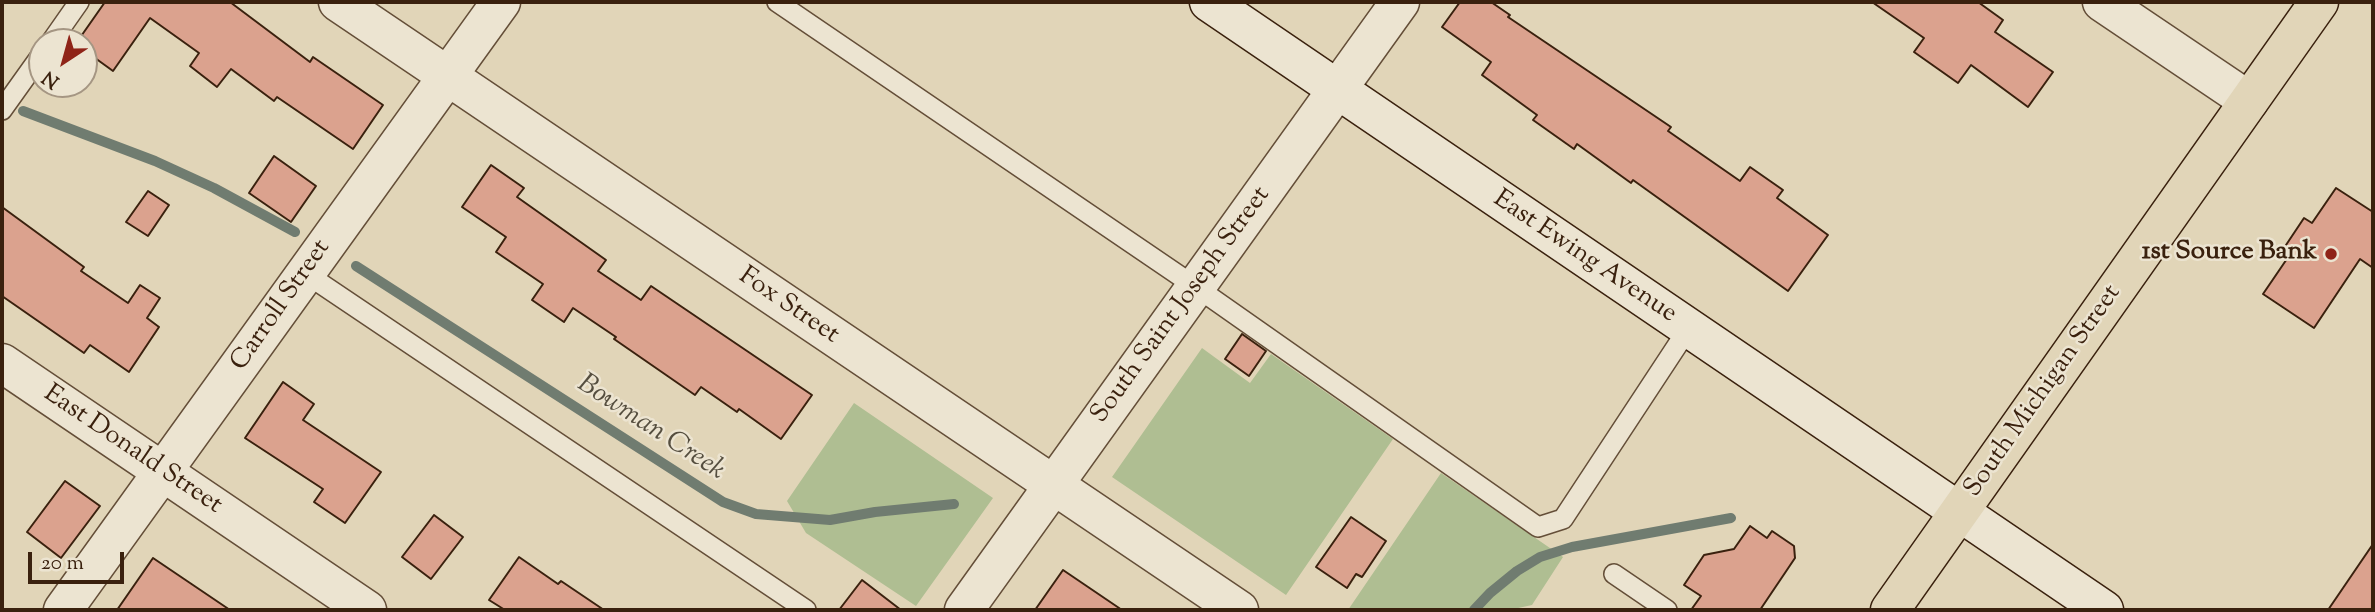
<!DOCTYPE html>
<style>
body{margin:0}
#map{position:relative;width:2375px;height:612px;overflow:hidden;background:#e1d5b8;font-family:"Sorts Mill Goudy",serif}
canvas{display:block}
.frame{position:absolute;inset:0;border:4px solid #3a210e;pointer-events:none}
.north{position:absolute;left:28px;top:28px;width:70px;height:70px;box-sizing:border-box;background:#ece4d1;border:2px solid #a59683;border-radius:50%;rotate:216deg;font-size:19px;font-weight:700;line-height:28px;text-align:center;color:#3a210e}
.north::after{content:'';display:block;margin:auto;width:24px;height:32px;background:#8f2418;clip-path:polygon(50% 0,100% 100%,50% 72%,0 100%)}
.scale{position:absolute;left:28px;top:552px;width:96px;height:32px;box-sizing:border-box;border:4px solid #3a210e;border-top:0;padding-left:9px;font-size:21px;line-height:24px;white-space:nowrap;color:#3a210e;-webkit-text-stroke:5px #ece4d1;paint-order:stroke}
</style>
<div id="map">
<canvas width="2375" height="612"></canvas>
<div class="frame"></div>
<div class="north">N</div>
<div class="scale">20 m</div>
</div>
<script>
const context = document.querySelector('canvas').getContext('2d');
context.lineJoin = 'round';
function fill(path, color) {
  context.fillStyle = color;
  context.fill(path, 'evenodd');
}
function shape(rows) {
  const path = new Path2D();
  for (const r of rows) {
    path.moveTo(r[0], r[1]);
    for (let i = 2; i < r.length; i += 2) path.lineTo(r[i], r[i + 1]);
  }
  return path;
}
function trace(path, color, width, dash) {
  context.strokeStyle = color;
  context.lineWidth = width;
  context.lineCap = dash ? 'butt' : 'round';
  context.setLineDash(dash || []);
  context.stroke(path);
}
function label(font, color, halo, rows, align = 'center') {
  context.font = font + ' "Sorts Mill Goudy",serif';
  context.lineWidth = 5;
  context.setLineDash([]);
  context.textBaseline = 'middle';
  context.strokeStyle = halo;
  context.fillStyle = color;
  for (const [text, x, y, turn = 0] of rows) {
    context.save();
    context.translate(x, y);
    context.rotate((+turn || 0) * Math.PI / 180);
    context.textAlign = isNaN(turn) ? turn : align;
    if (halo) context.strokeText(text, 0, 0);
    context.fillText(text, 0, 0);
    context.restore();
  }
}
fill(shape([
 [1202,348,1250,383,1271,354,1393,439,1286,595,1112,477],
 [854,403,993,498,916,606,806,533,787,501],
 [1441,473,1563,557,1532,605,1509,610,1348,610]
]), '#afbe92');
trace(shape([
 [23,111,155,161,214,188,295,232],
 [356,266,723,502,756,514,830,520,875,512,954,504],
 [1474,610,1490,593,1517,571,1540,557,1572,547,1731,518]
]), '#707c70', 10);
const building = shape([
 [105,2,230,2,310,62,313,57,383,105,353,149,277,97,274,101,231,69,217,87,190,66,199,53,150,18,113,71,84,50,84,42,77,42,105,2],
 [1460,2,1491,2,1510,15,1508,17,1671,127,1668,131,1740,181,1750,167,1783,190,1777,198,1828,235,1788,291,1633,180,1631,183,1577,144,1574,149,1533,120,1537,115,1482,75,1491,62,1442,27,1460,2],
 [1872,2,1978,2,2003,20,1995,32,2053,72,2028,107,1971,65,1958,83,1914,52,1924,38,1872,2],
 [274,156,316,186,291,222,249,193,274,156],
 [491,165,524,188,517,197,606,260,598,271,641,300,651,286,812,395,781,439,739,409,737,412,701,387,695,395,614,339,616,337,573,308,564,322,532,300,543,284,496,252,506,237,462,207,491,165],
 [2336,188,2373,212,2373,268,2360,259,2314,328,2263,294,2293,250,2286,245,2304,218,2312,223,2336,188],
 [148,191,169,205,148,236,126,222,148,191],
 [2,207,84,267,81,271,128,303,140,285,160,298,147,318,159,327,129,372,90,345,84,353,2,296,2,207],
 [1242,334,1266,351,1249,376,1225,359,1242,334],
 [283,382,314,404,303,420,381,472,345,523,314,502,323,489,245,438,283,382],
 [65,481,100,506,61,558,27,532,65,481],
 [434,515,463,537,431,579,402,557,434,515],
 [1351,517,1386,541,1362,577,1356,574,1347,588,1316,567,1351,517],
 [1750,526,1767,538,1772,531,1794,546,1795,558,1760,610,1691,610,1701,596,1684,585,1704,555,1734,549,1750,526],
 [2373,544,2373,610,2328,610,2373,544],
 [519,557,558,584,561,581,604,610,505,610,489,600,519,557],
 [153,558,230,610,117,610,153,558],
 [1063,570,1122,610,1035,610,1063,570],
 [862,580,901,610,839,610,862,580]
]);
fill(building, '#dba28e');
trace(building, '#3a210e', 2);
const lane = shape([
 [777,2,1196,287,1538,527,1563,519,1688,329],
 [51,42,79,2],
 [2,110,42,54],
 [305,273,806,610],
 [1614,574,1667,610]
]);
const street = shape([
 [338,2,1239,610],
 [2102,2,2249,101],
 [2,363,367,610],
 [63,610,501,2],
 [964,610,1400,2]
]);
const secondary = shape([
 [1209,2,2104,610]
]);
const primary = shape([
 [1890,610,2319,2]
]);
trace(lane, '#644e38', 22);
trace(street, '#644e38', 41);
trace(secondary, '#3a210e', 41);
trace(primary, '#3a210e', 41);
trace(lane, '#ece4d1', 19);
trace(street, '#ece4d1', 38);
trace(secondary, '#ece4d1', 38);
trace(primary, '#e1d5b8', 38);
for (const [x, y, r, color] of [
 [2331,254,7,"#8f2418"]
]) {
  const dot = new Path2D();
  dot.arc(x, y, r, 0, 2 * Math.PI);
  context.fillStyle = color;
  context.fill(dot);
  trace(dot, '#ece4d1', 2.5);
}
label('bold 26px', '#3a210e', '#ece4d1', [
 ["1st Source Bank",2317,254]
], 'right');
label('26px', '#3a210e', '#ece4d1', [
 ["East Ewing Avenue",1584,258,34],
 ["Carroll Street",282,306,-55],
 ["South Saint Joseph Street",1182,306,-54],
 ["Fox Street",788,307,34],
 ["South Michigan Street",2044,392,-55],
 ["East Donald Street",132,451,34]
]);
label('italic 28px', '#554e3f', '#ece4d1', [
 ["Bowman Creek",650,429,33]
]);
</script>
